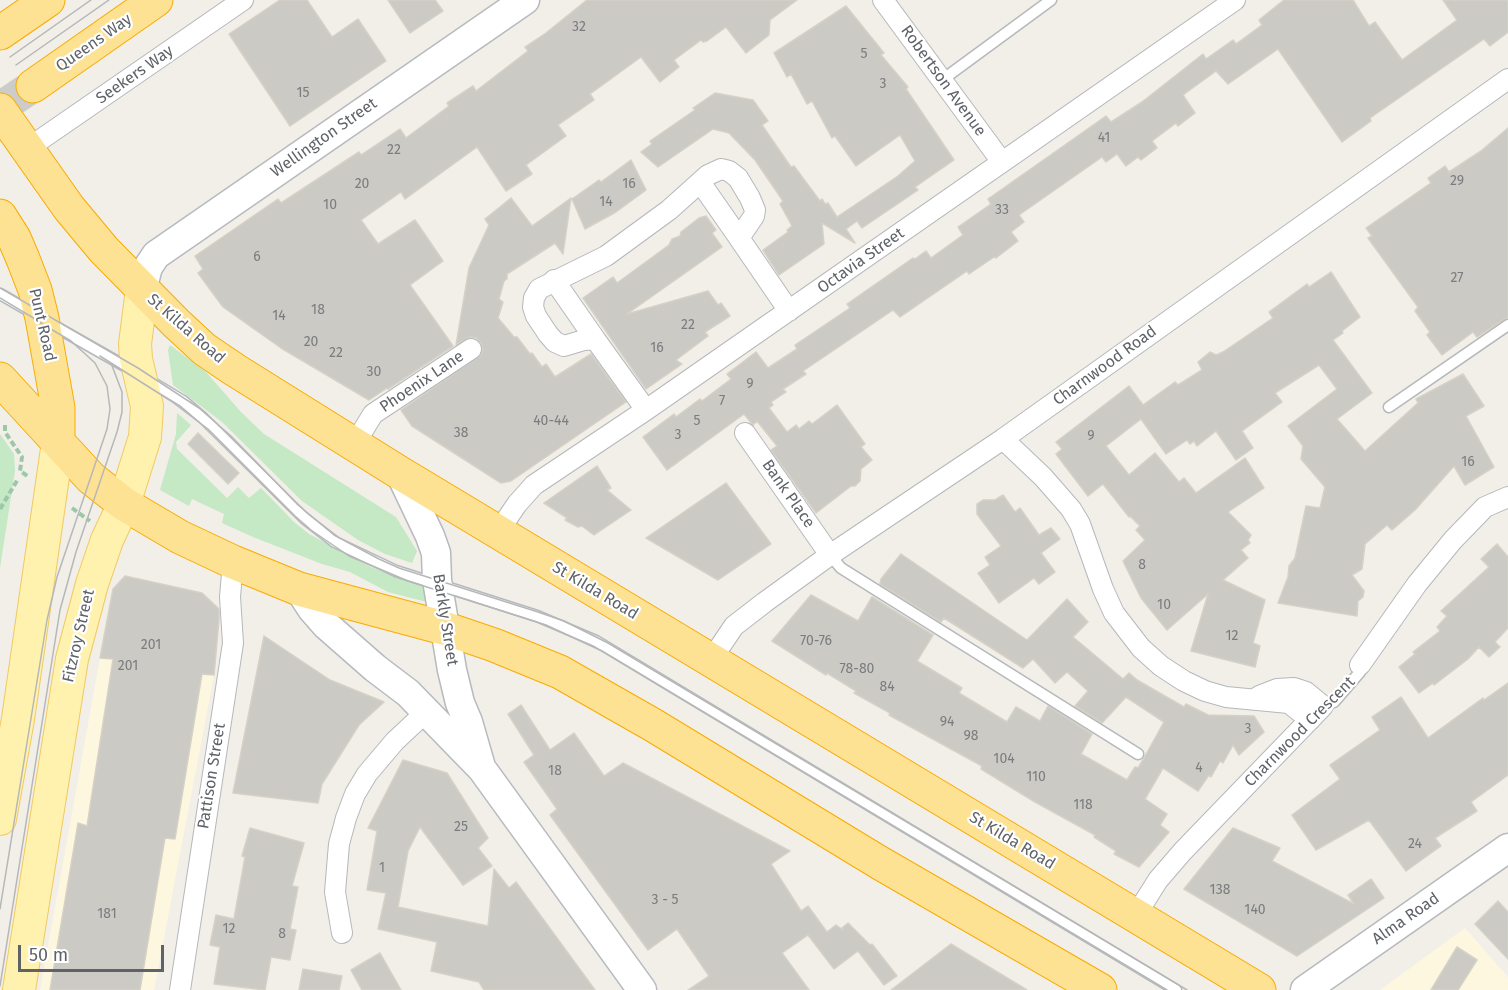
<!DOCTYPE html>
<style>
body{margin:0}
#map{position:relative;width:1508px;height:990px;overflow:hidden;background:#f1efe8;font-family:"Fira Sans",sans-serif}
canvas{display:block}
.scale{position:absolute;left:18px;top:945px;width:146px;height:27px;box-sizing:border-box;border:3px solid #5f6368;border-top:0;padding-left:8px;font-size:18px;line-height:21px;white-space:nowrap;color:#5f6368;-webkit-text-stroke:4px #fff;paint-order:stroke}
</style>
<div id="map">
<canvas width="1508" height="990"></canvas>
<div class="scale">50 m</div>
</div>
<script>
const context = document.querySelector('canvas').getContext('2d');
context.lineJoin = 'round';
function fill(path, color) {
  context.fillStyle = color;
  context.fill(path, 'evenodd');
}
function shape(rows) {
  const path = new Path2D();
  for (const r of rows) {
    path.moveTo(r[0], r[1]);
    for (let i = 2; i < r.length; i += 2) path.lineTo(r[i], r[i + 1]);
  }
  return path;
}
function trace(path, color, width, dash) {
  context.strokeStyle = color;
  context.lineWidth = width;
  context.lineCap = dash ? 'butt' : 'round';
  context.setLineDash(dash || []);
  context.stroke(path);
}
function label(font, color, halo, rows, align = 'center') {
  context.font = font + ' "Fira Sans",sans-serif';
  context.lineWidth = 4.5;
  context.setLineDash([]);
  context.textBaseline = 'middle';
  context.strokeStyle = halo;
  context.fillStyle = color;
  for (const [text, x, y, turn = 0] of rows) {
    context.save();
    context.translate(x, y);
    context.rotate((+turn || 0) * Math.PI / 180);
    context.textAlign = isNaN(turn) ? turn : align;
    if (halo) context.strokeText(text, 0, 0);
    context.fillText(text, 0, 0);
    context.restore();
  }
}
fill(shape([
 [100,658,214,675,154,990,40,990],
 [1465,928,1508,977,1508,990,1380,990]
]), '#fef7e0');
fill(shape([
 [170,345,206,372,241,412,264,434,396,517,417,551,412,563,385,554,358,540,302,501,222,422,173,385,168,350],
 [177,413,191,425,176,442,177,449,227,498,238,487,249,498,261,488,294,522,309,534,373,568,424,586,427,602,388,592,350,572,322,564,253,537,222,523,224,514,192,499,189,506,160,490,176,434],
 [0,434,14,454,15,471,0,568]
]), '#c5e8c5');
const building = shape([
 [280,0,307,0,332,37,358,19,386,61,290,126,229,34,280,0],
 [388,0,435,0,443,11,410,33,388,0],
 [587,0,797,0,770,20,769,35,746,53,726,27,707,41,703,42,701,40,674,60,679,67,660,82,641,57,590,94,594,100,558,125,566,136,526,165,532,174,506,191,477,147,405,199,401,192,361,220,378,244,415,220,443,261,410,285,453,346,388,389,387,388,369,400,281,348,223,307,198,273,203,269,195,256,278,199,281,203,359,152,361,155,400,129,406,138,449,106,447,103,473,86,476,91,528,51,525,47,546,33,587,0],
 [1284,0,1353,0,1369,26,1375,22,1402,60,1457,20,1443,0,1508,0,1508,32,1490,46,1484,39,1370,118,1371,121,1342,142,1278,49,1228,84,1216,71,1183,95,1195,113,1178,126,1176,123,1152,141,1157,148,1141,160,1138,157,1126,166,1117,154,1106,162,1102,157,1019,215,1024,222,1011,232,1018,241,996,258,994,257,969,274,967,271,900,317,893,310,803,371,806,374,783,389,786,392,771,402,773,405,769,408,787,432,796,425,799,429,809,421,812,424,837,405,865,444,861,447,872,460,861,469,860,481,855,486,851,486,816,513,771,450,777,446,757,421,753,425,744,414,667,470,643,437,674,414,676,417,700,399,702,401,731,379,727,374,756,352,768,368,797,349,795,345,850,308,847,304,913,258,915,259,926,251,931,258,963,235,958,227,991,204,988,199,1106,116,1111,122,1142,102,1203,54,1206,59,1233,40,1236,44,1262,25,1259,20,1284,0],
 [846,6,884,53,881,55,908,87,906,89,954,160,915,187,918,190,862,228,857,221,846,229,855,243,822,223,824,244,779,275,763,250,788,232,787,230,792,226,780,204,783,201,755,160,729,133,713,129,658,167,641,152,652,144,650,141,695,110,693,108,715,93,753,100,768,121,762,125,791,167,794,166,820,201,822,199,825,204,828,203,837,217,898,176,915,161,900,135,856,166,835,136,832,138,812,101,807,104,791,74,787,77,774,53,846,6],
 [1508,128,1508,317,1477,337,1473,332,1442,355,1427,335,1430,332,1415,311,1418,307,1368,238,1372,236,1366,228,1431,183,1428,178,1445,166,1449,172,1481,151,1508,128],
 [631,160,646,190,616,212,585,229,572,199,599,180,601,182,631,160],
 [511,198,532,226,571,198,563,254,555,243,507,274,507,279,504,281,499,299,503,302,498,318,514,337,517,337,530,354,532,353,542,367,546,364,555,377,591,354,626,402,511,481,501,483,412,426,401,410,481,355,483,349,481,343,476,338,470,337,456,345,469,268,489,225,485,219,511,198],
 [706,216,716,230,712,233,722,247,627,314,708,291,718,305,721,303,730,316,705,332,708,336,676,360,682,364,646,389,583,298,613,277,617,283,669,245,672,239,680,236,681,232,699,218,706,216],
 [1331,272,1360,317,1342,331,1343,333,1333,340,1372,393,1337,419,1365,451,1418,403,1416,399,1463,374,1484,406,1466,416,1494,467,1465,485,1454,466,1415,510,1392,530,1387,525,1365,544,1362,569,1352,575,1364,591,1363,597,1358,601,1357,616,1278,603,1288,577,1289,566,1295,558,1306,506,1320,508,1325,487,1301,459,1303,446,1288,426,1337,389,1319,365,1275,393,1282,402,1242,431,1253,448,1236,460,1216,431,1197,446,1194,441,1190,444,1187,440,1166,454,1141,419,1106,446,1129,475,1155,453,1179,482,1184,478,1196,493,1245,458,1264,488,1228,512,1251,535,1248,540,1250,543,1241,550,1248,558,1223,580,1265,600,1253,643,1260,646,1255,667,1191,651,1208,594,1167,630,1141,598,1123,561,1145,540,1136,530,1140,526,1130,516,1129,517,1103,484,1088,496,1056,454,1062,449,1056,442,1129,386,1143,405,1175,382,1178,385,1202,370,1198,362,1210,352,1216,355,1223,352,1273,318,1269,312,1307,284,1309,287,1331,272],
 [198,433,239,473,228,484,188,444,198,433],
 [597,466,611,488,607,490,631,510,594,535,582,526,578,527,565,520,567,518,544,503,597,466],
 [726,483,771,544,718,580,646,538,726,483],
 [1003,495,1015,512,1020,508,1039,535,1051,528,1060,539,1041,553,1055,572,1039,584,1034,578,999,603,978,573,990,565,985,557,1001,546,977,514,977,504,983,500,995,500,1003,495],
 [1497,544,1508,557,1508,628,1495,642,1500,647,1489,657,1479,647,1468,659,1434,685,1433,683,1419,693,1399,667,1415,654,1413,652,1440,631,1437,627,1447,616,1441,611,1489,567,1481,559,1497,544],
 [901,554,1027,640,1067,599,1088,622,1073,637,1123,679,1129,673,1137,680,1184,707,1186,704,1208,715,1254,716,1264,732,1239,755,1233,745,1223,763,1220,761,1211,777,1209,775,1198,791,1163,768,1145,799,1167,814,1160,825,1169,832,1139,867,1114,854,1116,851,1094,837,1095,835,1035,802,981,769,982,766,889,715,890,713,854,693,856,691,827,673,826,675,772,641,811,595,858,621,872,597,933,635,917,661,962,688,959,693,1007,722,1016,707,1040,721,1048,706,1092,734,1081,754,1127,780,1135,767,1138,768,1144,758,1164,722,1126,697,1102,723,1075,706,1088,691,1067,672,1055,683,1033,659,1023,668,944,618,941,622,880,584,881,579,901,554],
 [125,576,202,593,219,609,219,620,214,675,202,674,175,839,165,838,140,990,50,990,78,823,87,826,113,659,100,658,113,589,125,576],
 [264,636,330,680,384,702,359,725,322,784,318,803,233,793,264,636],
 [1508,683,1508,775,1471,802,1477,811,1435,838,1441,846,1406,871,1369,820,1316,850,1292,815,1340,779,1330,765,1380,730,1372,717,1401,697,1428,738,1483,698,1484,700,1508,683],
 [521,705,550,750,574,733,604,776,623,763,790,851,771,864,801,911,808,906,827,932,836,925,843,930,842,928,848,923,870,945,872,944,897,976,884,985,858,951,834,969,808,935,782,953,809,990,688,990,709,976,677,929,648,950,550,815,557,809,524,762,534,755,508,714,521,705],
 [403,760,447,773,488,838,478,848,492,866,463,885,420,827,408,851,398,907,488,926,494,869,509,888,516,882,595,990,484,990,479,982,431,971,437,942,378,929,386,893,367,890,377,831,368,828,403,760],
 [250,828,304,843,292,886,298,887,290,929,296,930,290,960,271,957,265,990,214,984,220,947,210,945,216,915,234,919,245,857,242,856,250,828],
 [1233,828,1280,848,1272,861,1354,904,1348,895,1371,879,1384,898,1297,956,1184,889,1233,828],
 [1498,901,1508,912,1508,959,1475,924,1498,901],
 [951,944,1027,990,891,990,951,944],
 [1457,947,1477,960,1458,990,1431,990,1457,947],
 [380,953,401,990,362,990,351,970,380,953],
 [303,969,342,976,339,990,299,990,303,969]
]);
fill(building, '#cccac5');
trace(building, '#d6d1c6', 1.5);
trace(shape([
 [0,108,33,86]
]), '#ccccc8', 33, [33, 16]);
const lane = shape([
 [942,80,1051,0],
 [0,294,33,313],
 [49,323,132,370],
 [148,380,183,401,203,418,304,518,335,542,396,571,537,616,596,641,1176,990],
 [1389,407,1508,325],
 [830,555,841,568,1138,754],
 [1323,706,1334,702,1360,672,1360,665]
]);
const street = shape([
 [883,0,1002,162],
 [27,149,243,0],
 [700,182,739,238],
 [554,280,595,339],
 [646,410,595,339,584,340,564,346,555,342,548,334,536,316,533,307,534,298,539,289,606,256,669,210,708,175,721,169,729,171,738,178,750,198,755,210,754,216,739,238,789,311],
 [745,433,830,555],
 [1003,439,1043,477,1071,509,1080,524,1103,589,1114,613,1141,648,1161,666,1184,681,1205,691,1226,697,1289,703,1310,720],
 [354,445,373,414,471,349],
 [498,532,517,504,534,485,646,410,1235,0],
 [711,660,734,626,765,602,830,555,1003,439,1508,79],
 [1360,665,1417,584,1453,540,1485,507,1508,497],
 [1136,915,1158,880,1183,851,1323,706,1306,692,1294,688,1277,689,1259,696],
 [342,933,335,892,339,844,346,818,355,794,367,774,395,741,426,712],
 [180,990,233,643,230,597,233,562]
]);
const secondary = shape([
 [142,290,148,267,156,255,525,0],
 [400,473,430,536,436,553,437,580,452,670,460,703,468,722,481,767],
 [299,589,312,609,326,625,375,668,408,693,482,769,642,990],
 [1305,990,1508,848]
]);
const primary = shape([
 [0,819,18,719,58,442],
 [19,990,72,659,92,584,107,540,124,504,145,437,147,406,136,359,135,344,142,290]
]);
const highway = shape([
 [0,33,48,0],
 [33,86,156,0],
 [0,110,69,208,104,250,176,323,204,349,235,370,400,473,1259,990],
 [0,216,14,238,23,259,35,290,42,318,58,408,58,442],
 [0,379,91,478,124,504,180,537,233,562,299,589,444,628,494,645,560,672,653,725,880,863,1100,990]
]);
trace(lane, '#b5b8bc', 13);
trace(street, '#b5b8bc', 22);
trace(secondary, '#b6babf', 31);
trace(primary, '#f2c960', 34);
trace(highway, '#f9ab00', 35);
trace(shape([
 [5,425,5,432,22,457,20,471,29,477],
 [72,508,90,521],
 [0,509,18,479]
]), '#9cc7a9', 4, [6, 3]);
trace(lane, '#fff', 10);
trace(street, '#fff', 20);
trace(secondary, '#fff', 28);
trace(primary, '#fff2af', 32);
trace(highway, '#fde293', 33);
trace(shape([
 [10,57,91,0],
 [16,65,109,0],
 [0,288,138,368,199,408,231,436,298,505,334,535,379,559,399,568,538,612,564,621,608,643,1187,990],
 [0,298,40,322],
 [100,356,171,401,208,429,295,516,311,530,349,556,408,581,546,625,602,651,1167,990],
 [0,909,47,620,57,577,107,429,110,409,107,386,95,363,71,341,34,319],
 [0,986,60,610,76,552,117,432,122,412,122,392,111,363]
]), '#b6b7b8', 1.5);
label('14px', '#7a7d7f', null, [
 ["32",579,27],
 ["5",864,54],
 ["3",883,84],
 ["15",303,93],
 ["41",1104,138],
 ["22",394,150],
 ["29",1457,181],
 ["20",362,184],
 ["16",629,184],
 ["14",606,202],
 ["10",330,205],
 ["33",1002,210],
 ["6",257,257],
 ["27",1457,278],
 ["18",318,310],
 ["14",279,316],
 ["22",688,325],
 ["20",311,342],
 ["16",657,348],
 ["22",336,353],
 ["30",374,372],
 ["9",750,384],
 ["7",722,401],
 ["40-44",551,421],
 ["5",697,421],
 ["38",461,433],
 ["3",678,435],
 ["9",1091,436],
 ["16",1468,462],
 ["8",1142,565],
 ["10",1164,605],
 ["12",1232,636],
 ["70-76",816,641],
 ["201",151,645],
 ["201",128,666],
 ["78-80",857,669],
 ["84",887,687],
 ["94",947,722],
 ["3",1248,729],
 ["98",971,736],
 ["104",1004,759],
 ["4",1199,768],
 ["18",555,771],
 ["110",1036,777],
 ["118",1083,805],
 ["25",461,827],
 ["24",1415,844],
 ["1",382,868],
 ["138",1220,890],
 ["3 - 5",665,900],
 ["140",1255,910],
 ["181",107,914],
 ["12",229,929],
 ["8",282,934]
]);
label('16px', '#5f6368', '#fff', [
 ["Queens Way",94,43,-35],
 ["Seekers Way",135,75,-35],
 ["Robertson Avenue",943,81,54],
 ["Wellington Street",324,138,-35],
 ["Octavia Street",861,261,-35],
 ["Punt Road",42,325,77],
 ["St Kilda Road",186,329,41],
 ["Charnwood Road",1105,366,-36],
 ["Phoenix Lane",422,382,-34],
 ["Bank Place",788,494,55],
 ["St Kilda Road",595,591,31],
 ["Barkly Street",445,620,81],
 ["Fitzroy Street",79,636,-77],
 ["Charnwood Crescent",1300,732,-45],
 ["Pattison Street",212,776,-81],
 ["St Kilda Road",1012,841,31],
 ["Alma Road",1406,919,-35]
]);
</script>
